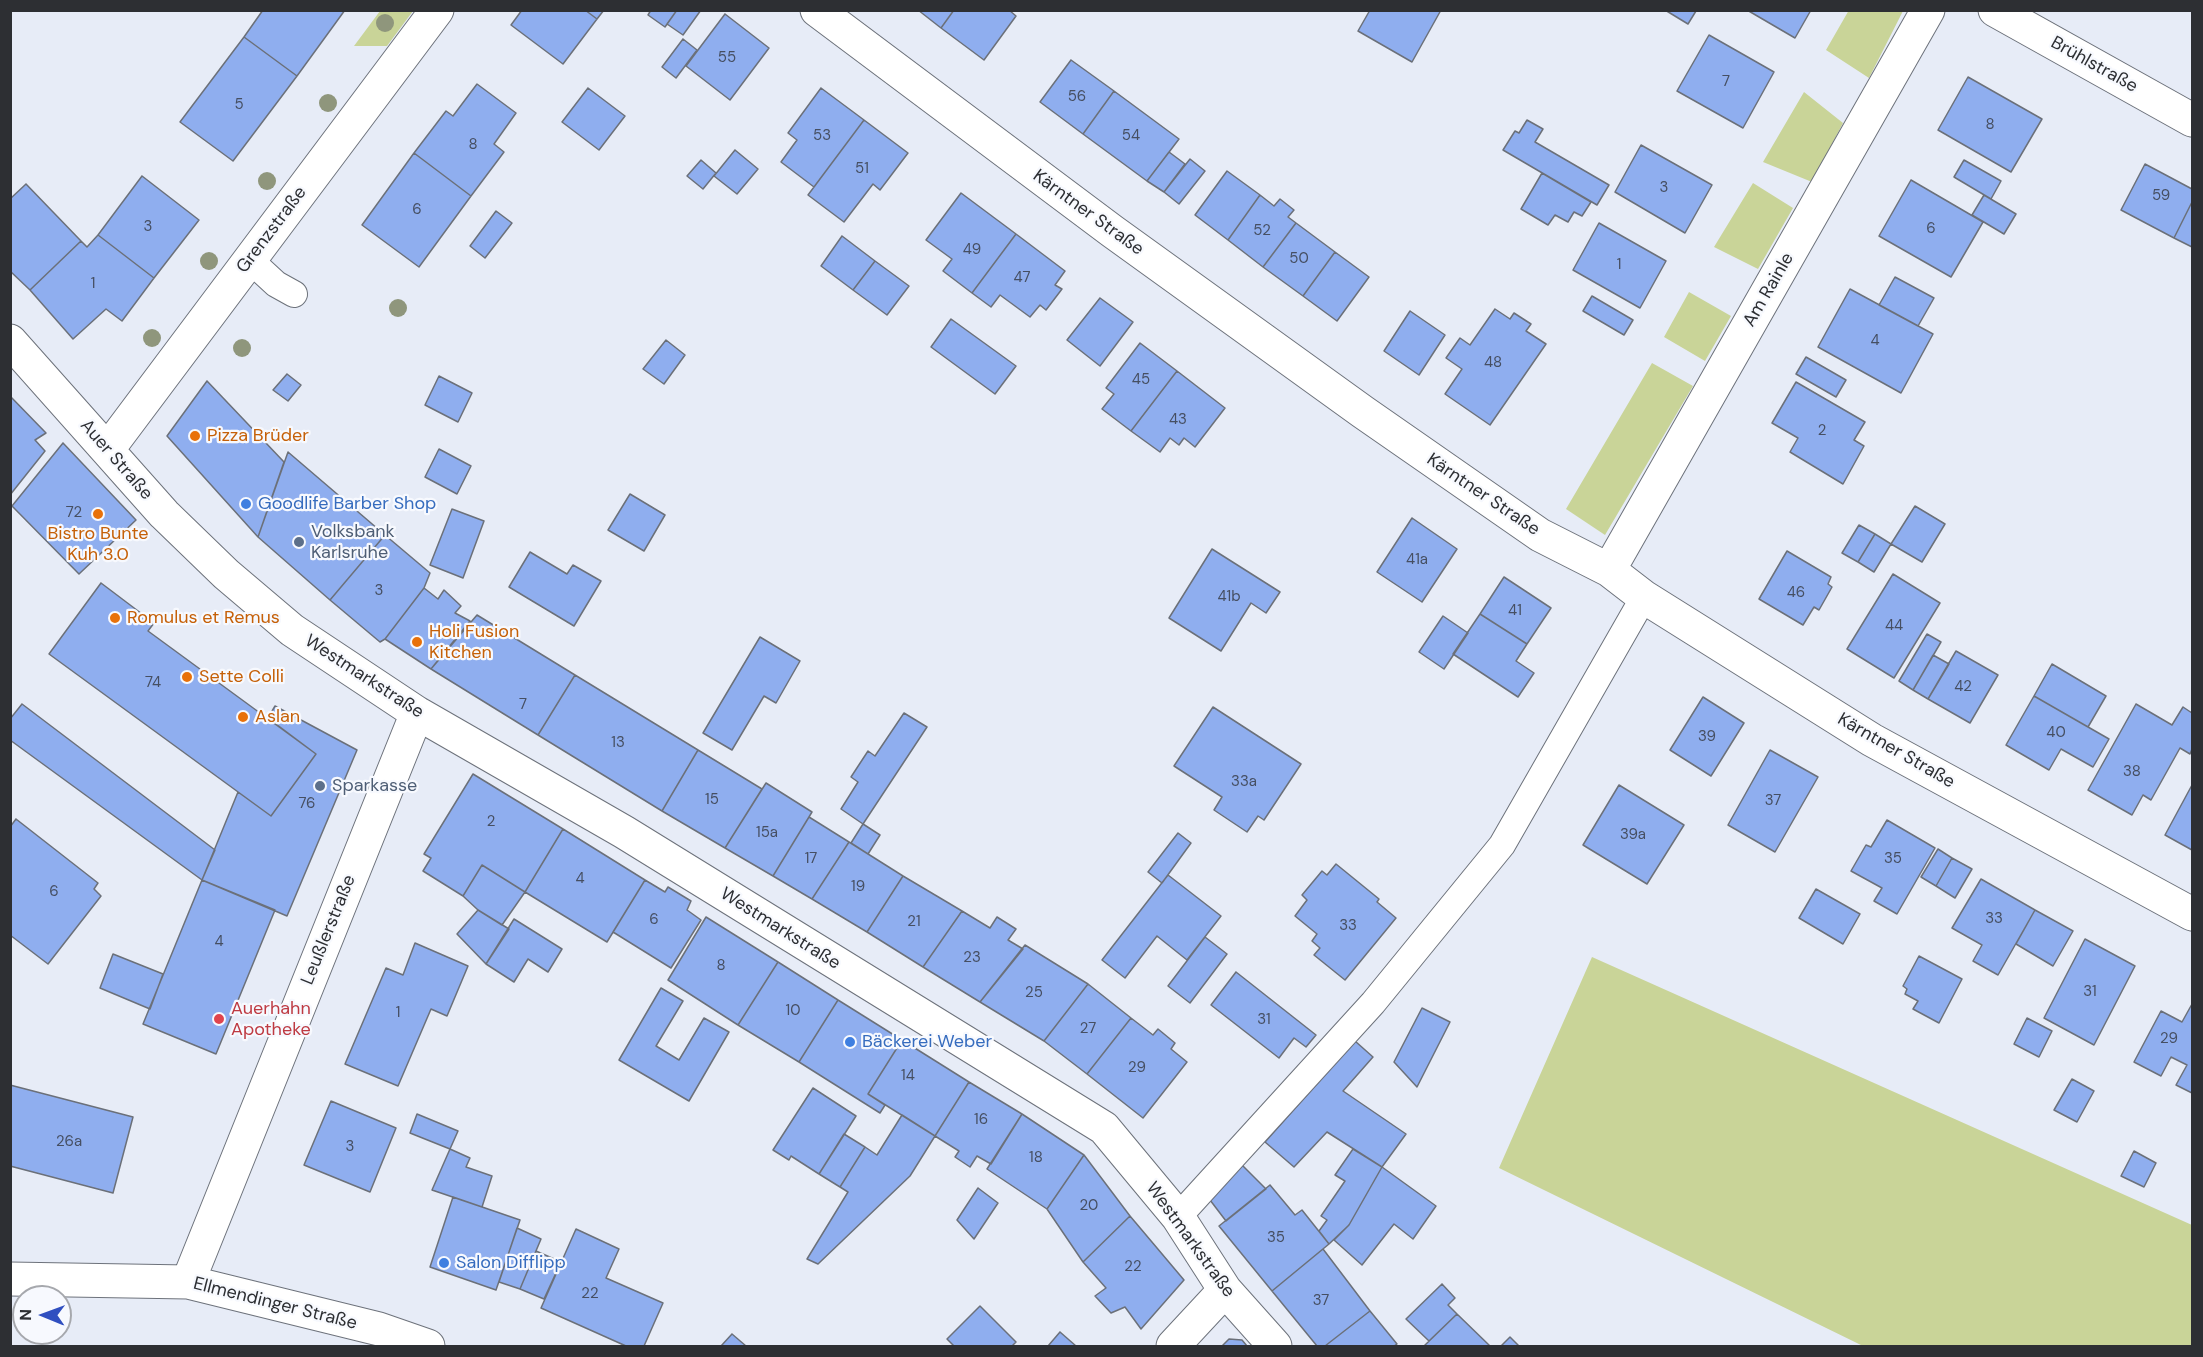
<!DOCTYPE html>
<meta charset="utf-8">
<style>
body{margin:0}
#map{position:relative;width:2203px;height:1357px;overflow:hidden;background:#e7ecf7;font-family:"DM Sans",sans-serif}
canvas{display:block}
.frame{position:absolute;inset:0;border:12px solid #2d2f33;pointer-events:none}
.north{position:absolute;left:12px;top:1285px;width:60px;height:60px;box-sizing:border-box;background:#f7f9fe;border:2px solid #a6a8ad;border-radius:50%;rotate:271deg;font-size:16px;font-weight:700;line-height:24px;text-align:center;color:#2d2f33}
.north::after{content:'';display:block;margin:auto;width:21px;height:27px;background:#304fc0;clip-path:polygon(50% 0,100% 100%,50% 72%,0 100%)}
</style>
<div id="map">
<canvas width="2203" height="1357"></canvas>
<div class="frame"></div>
<div class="north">N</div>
</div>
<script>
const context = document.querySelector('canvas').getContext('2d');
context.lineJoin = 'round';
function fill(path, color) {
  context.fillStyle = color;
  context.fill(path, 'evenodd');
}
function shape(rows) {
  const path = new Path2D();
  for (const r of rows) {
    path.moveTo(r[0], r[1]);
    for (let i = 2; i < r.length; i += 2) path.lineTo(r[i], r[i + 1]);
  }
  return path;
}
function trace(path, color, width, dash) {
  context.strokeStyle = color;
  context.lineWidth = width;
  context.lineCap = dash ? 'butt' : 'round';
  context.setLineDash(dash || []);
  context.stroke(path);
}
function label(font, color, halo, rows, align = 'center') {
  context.font = font + ' "DM Sans",sans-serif';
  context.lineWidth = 4.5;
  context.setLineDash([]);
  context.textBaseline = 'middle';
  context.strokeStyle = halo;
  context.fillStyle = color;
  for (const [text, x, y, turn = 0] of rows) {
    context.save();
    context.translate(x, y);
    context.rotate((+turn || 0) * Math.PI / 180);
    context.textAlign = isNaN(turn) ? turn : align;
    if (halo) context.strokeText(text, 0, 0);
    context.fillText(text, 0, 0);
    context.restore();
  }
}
fill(shape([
 [1849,10,1903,11,1869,78,1826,50],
 [380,11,413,11,387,46,354,46],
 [1804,92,1843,123,1812,182,1763,162],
 [1753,183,1793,208,1758,269,1714,247],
 [1689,292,1731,316,1705,361,1664,337],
 [1652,363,1693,386,1605,535,1566,509],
 [1592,957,2192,1225,2192,1346,1863,1346,1499,1168]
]), '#c9d498');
const building = shape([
 [263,10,345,10,297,76,244,37,263,10],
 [522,10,585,10,597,19,563,64,511,25,522,10],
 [585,10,604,10,597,19,585,10],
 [677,10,665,27,648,15,651,10,677,10],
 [677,10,701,10,683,35,667,24,677,10],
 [918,10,954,10,941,28,918,10],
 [954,10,1009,10,1016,16,984,60,941,28,954,10],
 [1370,10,1441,10,1412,62,1358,31,1370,10],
 [1665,10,1696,10,1696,11,1688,24,1665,10],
 [1747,10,1811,10,1795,38,1747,10],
 [725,14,769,48,730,100,686,66,725,14],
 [1709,35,1774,72,1743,128,1677,91,1709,35],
 [244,37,297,76,233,161,180,122,244,37],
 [683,39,697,50,676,78,662,67,683,39],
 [1071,60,1114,91,1083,134,1040,102,1071,60],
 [1968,77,2042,119,2011,172,1938,130,1968,77],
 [477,84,516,113,494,144,504,152,471,196,414,153,446,111,453,116,477,84],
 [588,88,625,116,599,150,562,122,588,88],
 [821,88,864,120,814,187,781,162,797,140,788,133,821,88],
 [1114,91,1179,139,1147,181,1083,134,1114,91],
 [864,120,908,153,880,190,873,184,844,222,808,195,864,120],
 [1527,120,1543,129,1535,142,1609,185,1597,205,1503,150,1515,131,1519,133,1527,120],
 [1641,145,1712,185,1685,233,1615,192,1641,145],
 [735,150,758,169,737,194,714,176,735,150],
 [1169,152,1185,164,1164,192,1147,181,1169,152],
 [414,153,471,196,419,267,362,225,414,153],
 [1190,159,1205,171,1179,204,1164,192,1190,159],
 [701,160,716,173,703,189,687,176,701,160],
 [1964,160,2001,181,1991,199,1954,177,1964,160],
 [2145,164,2192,189,2192,202,2174,238,2121,210,2145,164],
 [1227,171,1260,195,1228,240,1195,215,1227,171],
 [1542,173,1591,202,1582,216,1574,212,1568,222,1555,215,1548,225,1521,209,1542,173],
 [142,176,199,220,154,278,98,235,142,176],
 [1911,180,1983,222,1951,277,1879,236,1911,180],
 [26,184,81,241,30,290,10,271,10,199,26,184],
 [961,193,1016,234,972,293,943,271,952,259,926,240,961,193],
 [1260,195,1274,206,1280,199,1294,210,1288,217,1296,223,1263,267,1228,240,1260,195],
 [1984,195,2016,214,2004,234,1972,215,1984,195],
 [2192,202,2192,247,2174,238,2192,202],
 [496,211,512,223,485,258,470,246,496,211],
 [1296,223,1335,252,1303,296,1263,267,1296,223],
 [1599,223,1666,261,1640,308,1573,270,1599,223],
 [1016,234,1065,271,1055,285,1062,289,1046,310,1040,305,1030,317,1000,295,991,307,972,293,1016,234],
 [98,235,154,278,122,321,106,309,73,339,30,290,81,241,87,247,98,235],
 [842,236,875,261,853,290,821,266,842,236],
 [1335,252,1369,277,1337,321,1303,296,1335,252],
 [875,261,909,286,887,315,853,290,875,261],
 [1895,277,1934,298,1918,326,1879,305,1895,277],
 [1850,289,1933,334,1901,393,1818,347,1850,289],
 [1592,296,1633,320,1624,335,1583,311,1592,296],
 [1100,298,1133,322,1100,366,1067,340,1100,298],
 [1495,309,1510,319,1514,313,1531,324,1526,331,1546,344,1490,425,1445,394,1462,369,1446,358,1460,338,1470,345,1495,309],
 [1410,311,1445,335,1419,375,1384,351,1410,311],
 [951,319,1016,366,995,394,931,347,951,319],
 [666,340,685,355,664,384,643,369,666,340],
 [1140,343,1177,371,1131,431,1102,409,1114,394,1106,388,1140,343],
 [1806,357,1846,380,1836,397,1796,374,1806,357],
 [1177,371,1225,408,1195,447,1184,438,1179,445,1170,438,1160,452,1131,431,1177,371],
 [287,374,301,385,288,401,273,390,287,374],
 [439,376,472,393,458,422,425,405,439,376],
 [207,381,284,462,258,537,167,436,207,381],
 [1796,382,1865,422,1854,440,1864,446,1843,484,1790,452,1798,438,1772,423,1796,382],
 [10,396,46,433,35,440,45,451,10,495,10,396],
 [63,443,136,520,79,574,12,506,63,443],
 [439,449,471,466,457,494,425,477,439,449],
 [288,452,385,535,330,600,258,537,288,452],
 [630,494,665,515,644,551,608,530,630,494],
 [1915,506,1945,524,1922,562,1891,544,1915,506],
 [452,509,484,521,463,578,430,565,452,509],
 [1412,518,1457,549,1422,602,1377,572,1412,518],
 [1859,525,1875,534,1858,562,1842,553,1859,525],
 [1875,534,1891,544,1874,572,1858,562,1875,534],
 [385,535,430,573,424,588,385,639,380,642,330,600,385,535],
 [1212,549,1280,592,1266,613,1251,603,1221,651,1169,618,1212,549],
 [1787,551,1831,577,1828,584,1832,587,1819,610,1814,607,1803,625,1759,599,1787,551],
 [530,552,567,574,573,565,601,581,574,626,509,587,530,552],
 [1893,574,1940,603,1894,678,1847,649,1893,574],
 [1504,577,1551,608,1527,644,1480,614,1504,577],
 [101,583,154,623,148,631,316,754,271,816,49,654,101,583],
 [424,588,438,599,444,590,461,606,455,613,470,621,431,669,385,639,424,588],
 [1480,614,1527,644,1516,661,1534,673,1518,697,1453,654,1480,614],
 [477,615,575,675,538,735,431,669,477,615],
 [1443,616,1468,633,1444,669,1419,652,1443,616],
 [1927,634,1941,642,1913,690,1899,681,1927,634],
 [760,637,800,661,776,703,764,696,732,750,703,733,760,637],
 [1956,651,1998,675,1970,723,1928,699,1956,651],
 [1933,655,1949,664,1928,699,1913,690,1933,655],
 [2052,664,2106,696,2088,727,2034,696,2052,664],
 [575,675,698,750,662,811,538,735,575,675],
 [2034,696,2109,739,2093,767,2061,749,2049,770,2006,745,2034,696],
 [1703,697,1744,723,1711,776,1670,750,1703,697],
 [22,704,215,850,202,880,10,740,10,719,22,704],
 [2136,704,2172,725,2183,707,2192,713,2192,749,2190,754,2180,748,2151,800,2143,795,2132,815,2088,790,2136,704],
 [275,706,357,750,287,916,202,880,238,792,271,816,316,754,268,718,275,706],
 [1213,707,1301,764,1264,820,1258,816,1247,832,1214,810,1222,797,1174,766,1213,707],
 [904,713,927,727,863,824,841,809,858,782,851,777,868,751,875,756,904,713],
 [698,750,762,789,725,848,662,811,698,750],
 [1770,750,1818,777,1775,852,1728,825,1770,750],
 [473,774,563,829,525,892,482,865,463,896,423,871,431,858,424,854,473,774],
 [766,783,812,812,773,876,725,848,766,783],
 [1619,785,1684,825,1647,884,1583,845,1619,785],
 [2192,785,2192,850,2165,835,2192,785],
 [809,817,849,842,812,899,773,876,809,817],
 [16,819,98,883,94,889,101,896,48,964,10,935,10,827,16,819],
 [1887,820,1935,848,1897,914,1874,901,1882,888,1851,871,1866,845,1871,847,1887,820],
 [863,824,880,835,868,854,851,843,863,824],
 [563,829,645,880,607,942,525,892,563,829],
 [1178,833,1191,843,1162,883,1148,872,1178,833],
 [849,842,903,876,867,932,812,899,849,842],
 [1938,849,1952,858,1936,886,1921,877,1938,849],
 [1952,858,1972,869,1955,898,1936,886,1952,858],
 [1336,864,1379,899,1377,902,1396,918,1345,980,1314,955,1320,948,1312,941,1317,934,1295,916,1307,900,1302,895,1322,871,1327,875,1336,864],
 [482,865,525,892,502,925,478,910,463,896,482,865],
 [1168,875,1221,916,1187,960,1157,936,1125,978,1102,960,1168,875],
 [903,876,962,911,923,967,867,932,903,876],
 [1981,879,2035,910,1998,975,1973,961,1982,945,1952,928,1981,879],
 [202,880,275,910,216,1054,143,1024,202,880],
 [645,880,665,892,668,887,691,901,687,910,701,920,671,968,613,932,645,880],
 [1816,889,1860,914,1843,944,1799,918,1816,889],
 [478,910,509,929,486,964,457,934,478,910],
 [2035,910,2073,931,2053,966,2016,944,2035,910],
 [962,911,990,928,997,917,1016,929,1008,940,1023,949,980,1002,923,967,962,911],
 [706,917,778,962,738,1025,668,980,706,917],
 [514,919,562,949,548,972,528,959,514,982,486,964,514,919],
 [1205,937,1227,954,1190,1003,1168,986,1205,937],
 [2085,939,2135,966,2094,1045,2044,1018,2085,939],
 [415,943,468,966,447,1016,431,1009,398,1086,345,1064,386,968,403,975,415,943],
 [1025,945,1088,984,1044,1041,980,1002,1025,945],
 [113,954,163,974,150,1009,100,988,113,954],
 [1919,956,1962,979,1939,1023,1913,1009,1918,1001,1905,994,1907,989,1903,986,1919,956],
 [778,962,838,1000,799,1062,738,1025,778,962],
 [1236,972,1316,1035,1306,1047,1294,1038,1279,1058,1211,1005,1236,972],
 [1088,984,1131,1018,1087,1074,1044,1041,1088,984],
 [661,988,683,1001,656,1046,679,1060,704,1018,729,1032,689,1101,619,1060,661,988],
 [838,1000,902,1040,868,1094,885,1105,880,1113,799,1062,838,1000],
 [2192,1004,2192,1093,2176,1085,2187,1065,2171,1057,2161,1076,2134,1062,2161,1011,2182,1022,2192,1004],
 [1422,1008,1450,1022,1417,1087,1394,1062,1422,1008],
 [1131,1018,1153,1035,1158,1029,1175,1043,1171,1049,1187,1062,1143,1118,1087,1074,1131,1018],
 [2027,1018,2052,1031,2039,1057,2014,1044,2027,1018],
 [902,1040,969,1082,935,1136,868,1094,902,1040],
 [1355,1041,1373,1057,1343,1091,1406,1134,1382,1167,1327,1132,1294,1167,1265,1142,1355,1041],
 [2072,1079,2094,1091,2077,1122,2054,1110,2072,1079],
 [969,1082,1022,1114,991,1164,977,1156,970,1167,955,1157,959,1151,935,1136,969,1082],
 [10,1085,133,1117,113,1193,10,1166,10,1085],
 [813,1088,856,1116,819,1174,791,1156,789,1160,773,1150,813,1088],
 [331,1101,396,1128,370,1192,304,1165,331,1101],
 [417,1114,458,1131,450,1149,410,1133,417,1114],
 [1022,1114,1084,1155,1047,1209,987,1169,1022,1114],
 [902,1115,935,1136,910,1176,818,1264,807,1259,848,1192,840,1187,865,1147,877,1155,902,1115],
 [844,1134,865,1147,840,1187,819,1174,844,1134],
 [450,1149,470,1158,466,1167,492,1176,482,1207,432,1190,450,1149],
 [1353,1149,1382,1167,1349,1225,1329,1244,1319,1231,1327,1220,1321,1216,1345,1181,1335,1175,1353,1149],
 [2134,1151,2156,1163,2144,1187,2121,1176,2134,1151],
 [1084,1155,1130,1216,1083,1262,1047,1209,1084,1155],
 [1242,1165,1266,1189,1226,1221,1210,1200,1242,1165],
 [1382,1167,1436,1206,1413,1239,1394,1224,1362,1265,1334,1240,1349,1225,1382,1167],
 [1270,1185,1295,1215,1302,1210,1329,1244,1272,1291,1219,1226,1270,1185],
 [978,1188,998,1203,974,1239,957,1220,978,1188],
 [453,1197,520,1220,496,1290,430,1267,453,1197],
 [1130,1216,1184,1280,1141,1329,1125,1307,1111,1313,1095,1296,1106,1288,1083,1262,1130,1216],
 [517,1228,541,1239,520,1289,499,1282,517,1228],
 [576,1229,619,1249,606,1278,663,1303,644,1346,626,1346,541,1308,576,1229],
 [1323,1249,1370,1311,1325,1346,1317,1346,1272,1291,1323,1249],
 [536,1251,561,1262,544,1299,520,1289,536,1251],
 [1442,1284,1455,1298,1448,1305,1457,1314,1429,1341,1406,1319,1442,1284],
 [980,1306,1016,1342,1012,1346,954,1346,947,1339,980,1306],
 [1370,1311,1397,1344,1394,1346,1325,1346,1370,1311],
 [1457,1314,1490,1346,1424,1346,1457,1314],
 [1060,1332,1076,1346,1048,1346,1060,1332],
 [732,1334,746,1346,721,1346,732,1334],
 [1510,1337,1519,1346,1501,1346,1510,1337],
 [1229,1339,1242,1340,1247,1346,1222,1346,1229,1339]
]);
fill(building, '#8faeef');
trace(building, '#6b7079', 1.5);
const lane = shape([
 [250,260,276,284,294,294],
 [1178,1217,1373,1003,1502,845,1644,597]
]);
const street = shape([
 [817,10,1112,231,1363,412,1540,535,1609,570,1644,597,1872,740,2192,914],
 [10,341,164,514,226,574,292,630,417,713,624,832,1104,1128,1178,1217,1225,1290,1275,1346],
 [108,449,437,10],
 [1609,570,1928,10],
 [10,1279,188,1282,379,1329,428,1346],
 [188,1282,417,713],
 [1173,1346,1225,1290]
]);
const secondary = shape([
 [1995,10,2192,120]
]);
trace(lane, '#6d727b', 28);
trace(street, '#6d727b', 35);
trace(secondary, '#6d727b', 35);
trace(lane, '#fff', 26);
trace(street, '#fff', 33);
trace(secondary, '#fff', 33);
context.fillStyle = '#8f967c';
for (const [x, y] of [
 [385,23],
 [328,103],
 [267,181],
 [209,261],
 [398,308],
 [152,338],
 [242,348]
]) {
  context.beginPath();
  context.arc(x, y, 9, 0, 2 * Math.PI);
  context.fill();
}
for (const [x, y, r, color] of [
 [195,436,6,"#e8710a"],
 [246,504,6,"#3f7fe0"],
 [98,514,6,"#e8710a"],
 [299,542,6,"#5c6f8a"],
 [115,618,6,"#e8710a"],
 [417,642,6,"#e8710a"],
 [187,677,6,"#e8710a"],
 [243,717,6,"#e8710a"],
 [320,786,6,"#5c6f8a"],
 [219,1019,6,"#e0444e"],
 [850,1042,6,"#3f7fe0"],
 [444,1263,6,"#3f7fe0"]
]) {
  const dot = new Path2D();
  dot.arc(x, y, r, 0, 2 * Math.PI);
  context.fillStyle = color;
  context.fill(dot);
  trace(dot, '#f7f9fe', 2);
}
label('15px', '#464f62', null, [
 ["55",727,58],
 ["7",1726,82],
 ["56",1077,97],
 ["5",239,105],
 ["8",1990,125],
 ["53",822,136],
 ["54",1131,136],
 ["8",473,145],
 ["51",862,169],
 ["3",1664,188],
 ["59",2161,196],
 ["6",417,210],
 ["3",148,227],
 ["6",1931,229],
 ["52",1262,231],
 ["49",972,250],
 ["50",1299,259],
 ["1",1619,265],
 ["47",1022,278],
 ["1",93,284],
 ["4",1875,341],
 ["48",1493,363],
 ["45",1141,380],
 ["43",1178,420],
 ["2",1822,431],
 ["72",74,513],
 ["41a",1417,560],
 ["3",379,591],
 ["46",1796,593],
 ["41b",1229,597],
 ["41",1515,611],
 ["44",1894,626],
 ["74",153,683],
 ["42",1963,687],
 ["7",523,705],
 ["40",2056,733],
 ["39",1707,737],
 ["13",618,743],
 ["38",2132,772],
 ["33a",1244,782],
 ["15",712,800],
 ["37",1773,801],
 ["76",307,804],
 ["2",491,822],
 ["15a",767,833],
 ["39a",1633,835],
 ["17",811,859],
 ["35",1893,859],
 ["4",580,879],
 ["19",858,887],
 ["6",54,892],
 ["33",1994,919],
 ["6",654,920],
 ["21",914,922],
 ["33",1348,926],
 ["4",219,942],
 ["23",972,958],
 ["8",721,966],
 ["31",2090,992],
 ["25",1034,993],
 ["10",793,1011],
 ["1",398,1013],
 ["31",1264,1020],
 ["27",1088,1029],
 ["29",2169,1039],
 ["29",1137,1068],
 ["14",908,1076],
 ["16",981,1120],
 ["26a",69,1142],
 ["3",350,1147],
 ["18",1036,1158],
 ["20",1089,1206],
 ["35",1276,1238],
 ["22",1133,1267],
 ["22",590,1294],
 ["37",1321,1301]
]);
label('18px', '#2d2f33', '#f7f9fe', [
 ["Brühlstraße",2094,65,29],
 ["Kärntner Straße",1088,213,36],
 ["Grenzstraße",272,230,-53],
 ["Am Rainle",1769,290,-60],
 ["Auer Straße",116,460,49],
 ["Kärntner Straße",1483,495,34],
 ["Westmarkstraße",364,677,33],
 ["Kärntner Straße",1896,751,30],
 ["Westmarkstraße",780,929,32],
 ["Leußlerstraße",329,930,-68],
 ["Westmarkstraße",1190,1240,54],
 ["Ellmendinger Straße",275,1304,14]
]);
label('18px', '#c56008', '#f7f9fe', [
 ["Pizza Brüder",207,436],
 ["Bistro Bunte",98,534,"center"],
 ["Kuh 3.0",98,555,"center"],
 ["Romulus et Remus",127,618],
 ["Holi Fusion",429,632],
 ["Kitchen",429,653],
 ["Sette Colli",199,677],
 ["Aslan",255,717]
], 'left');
label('18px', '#366cbe', '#f7f9fe', [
 ["Goodlife Barber Shop",258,504],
 ["Bäckerei Weber",862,1042],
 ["Salon Difflipp",456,1263]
], 'left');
label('18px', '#4e5e75', '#f7f9fe', [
 ["Volksbank",311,532],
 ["Karlsruhe",311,553],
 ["Sparkasse",332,786]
], 'left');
label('18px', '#be3a42', '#f7f9fe', [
 ["Auerhahn",231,1009],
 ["Apotheke",231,1030]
], 'left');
</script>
